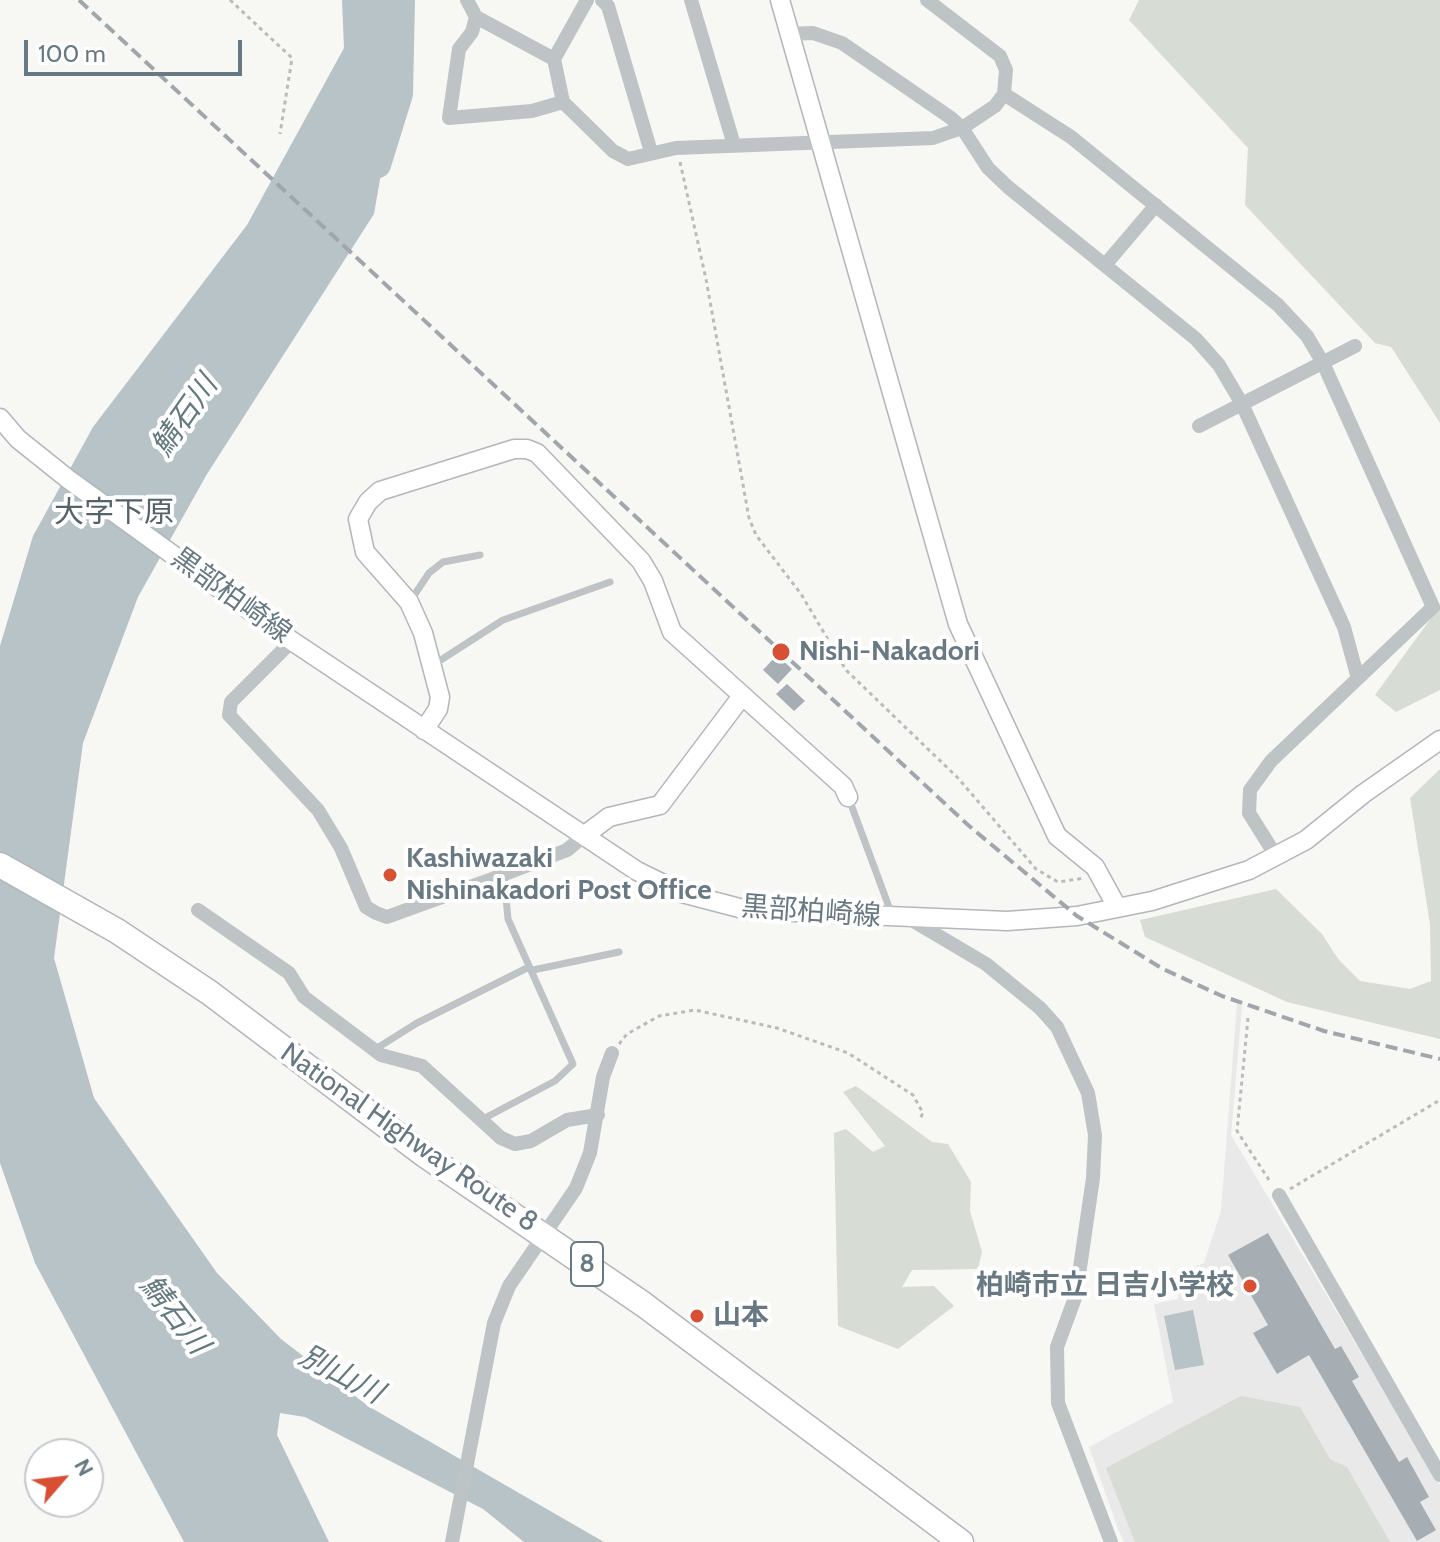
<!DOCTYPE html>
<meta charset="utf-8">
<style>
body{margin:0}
#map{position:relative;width:1440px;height:1542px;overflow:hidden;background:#f7f7f4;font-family:Cabin,sans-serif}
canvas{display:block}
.north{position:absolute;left:24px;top:1438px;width:80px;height:80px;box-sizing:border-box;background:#fff;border:2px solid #c3c9cd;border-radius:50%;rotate:62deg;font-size:22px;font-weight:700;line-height:32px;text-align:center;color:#687983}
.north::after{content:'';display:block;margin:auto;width:28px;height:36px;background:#d84f34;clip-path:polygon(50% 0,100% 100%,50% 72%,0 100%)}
.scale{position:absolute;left:24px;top:40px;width:218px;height:36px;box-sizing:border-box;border:4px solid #687983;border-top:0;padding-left:10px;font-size:24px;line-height:28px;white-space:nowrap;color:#687983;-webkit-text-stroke:6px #fff;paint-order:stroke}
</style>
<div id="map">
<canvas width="1440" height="1542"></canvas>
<div class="north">N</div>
<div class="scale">100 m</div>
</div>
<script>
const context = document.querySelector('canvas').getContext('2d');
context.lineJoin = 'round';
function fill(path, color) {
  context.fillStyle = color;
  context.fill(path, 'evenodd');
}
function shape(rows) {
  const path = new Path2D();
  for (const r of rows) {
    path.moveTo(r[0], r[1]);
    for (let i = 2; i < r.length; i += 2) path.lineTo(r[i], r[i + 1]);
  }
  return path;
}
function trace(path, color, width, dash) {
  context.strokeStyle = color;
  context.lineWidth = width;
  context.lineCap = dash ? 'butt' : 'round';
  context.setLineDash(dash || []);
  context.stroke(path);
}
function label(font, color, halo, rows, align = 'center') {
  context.font = font + ' Cabin,"Noto Sans JP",sans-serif';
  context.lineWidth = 8;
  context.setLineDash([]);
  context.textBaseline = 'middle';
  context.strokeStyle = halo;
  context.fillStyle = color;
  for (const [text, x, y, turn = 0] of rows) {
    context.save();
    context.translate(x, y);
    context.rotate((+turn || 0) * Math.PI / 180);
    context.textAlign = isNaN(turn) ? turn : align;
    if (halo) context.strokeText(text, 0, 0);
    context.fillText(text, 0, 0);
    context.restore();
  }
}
fill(shape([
 [1237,1003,1242,1006,1231,1135,1440,1485,1440,1542,1124,1542,1118,1529,1089,1447,1173,1402,1154,1304,1178,1299,1181,1272,1204,1263,1221,1211]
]), '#e8e9e8');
fill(shape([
 [1139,0,1440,0,1440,423,1391,347,1375,343,1245,205,1248,148,1129,20],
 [1440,606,1440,690,1396,712,1375,695],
 [1440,769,1440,1039,1287,1002,1145,937,1140,920,1276,889,1322,934,1339,960,1360,981,1410,989,1431,981,1430,924,1410,798],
 [856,1086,932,1142,948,1144,971,1182,970,1211,982,1252,978,1269,912,1270,902,1287,934,1286,954,1306,898,1349,838,1326,834,1133,846,1129,873,1152,885,1146,843,1092],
 [1241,1396,1300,1407,1330,1459,1347,1467,1390,1542,1135,1542,1106,1468]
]), '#d7dcd4');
fill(shape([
 [342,0,411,0,374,214,207,474,138,597,83,743,54,958,94,1098,217,1273,281,1339,368,1406,604,1542,524,1542,483,1509,305,1417,280,1413,277,1435,329,1542,184,1542,35,1263,0,1163,0,646,33,536,93,427,247,225,344,48],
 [1193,1310,1204,1365,1175,1370,1164,1316]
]), '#b7c3c6');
trace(shape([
 [378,165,400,94,402,0]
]), '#b7c3c6', 26);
fill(shape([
 [777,655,792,669,778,684,763,670],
 [787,684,805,701,794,711,776,694],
 [1268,1233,1335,1349,1341,1346,1359,1377,1352,1381,1399,1462,1407,1457,1429,1497,1420,1502,1436,1530,1417,1541,1309,1355,1277,1374,1253,1333,1268,1325,1228,1255]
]), '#a6aeb3');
const secondary = shape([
 [780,0,958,624,1057,836,1095,867,1117,907],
 [0,418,18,439,68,479,292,641,637,871,682,893,747,910,1007,921,1077,916,1152,901,1249,870,1306,840,1363,794,1440,740],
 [424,730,438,709,440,697,423,633,409,602,365,552,358,519,368,502,380,491,514,449,527,449,537,453,641,561,653,581,672,632,843,786,848,797],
 [585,835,609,817,660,805,742,696]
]);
const highway = shape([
 [0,865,117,931,210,993,422,1153,643,1304,961,1542]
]);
trace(secondary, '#b1b7bb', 21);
trace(highway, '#b2b6b9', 27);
trace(shape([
 [230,0,292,58,280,134],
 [680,162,706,279,749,518,756,535,801,594,846,670,958,778,1036,869,1058,882,1085,878],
 [1248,1018,1237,1131,1271,1183],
 [619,1044,627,1034,659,1016,695,1010,777,1028,848,1053,913,1095,923,1113,919,1121],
 [1290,1189,1440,1100]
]), '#b9bcbe', 3, [4, 4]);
trace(shape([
 [411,600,429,573,443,562,480,555],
 [433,665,503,620,610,582],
 [849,799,892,915],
 [374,1050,417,1023,527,968,533,970,619,952],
 [481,1120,555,1081,573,1064,508,919,504,875]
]), '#bec3c6', 7);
trace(shape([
 [467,0,476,17,472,32,459,49,449,118,532,111,563,102],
 [587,0,554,59,563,102,613,151,628,159,676,148,933,138,962,128,995,106,1004,94,1006,70,1000,56,927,0],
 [602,0,608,6,651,152],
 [691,0,734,145],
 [476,17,554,59],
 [789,34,813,33,842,43,951,118,962,128,988,168,1008,187,1196,339,1219,365,1242,404,1344,627,1357,675],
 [1004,94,1071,137,1278,305,1307,336,1323,363,1433,607,1271,761,1250,790,1249,813,1276,856],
 [1105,265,1156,205],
 [1199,426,1355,346],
 [292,641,231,702,229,715,318,810,341,848,366,907,376,913,387,917,492,879,567,850,585,835],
 [198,910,289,973,304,997,381,1055,422,1066,501,1138,515,1144,531,1141,567,1120,598,1115],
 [910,919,986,964,1040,1008,1057,1027,1088,1093,1095,1135,1093,1178,1076,1295,1057,1347,1058,1403,1111,1542],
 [1279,1195,1440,1475],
 [452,1542,494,1323,509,1286,576,1188,590,1153,603,1077,612,1053]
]), '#bec3c6', 14);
trace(secondary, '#fff', 18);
trace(highway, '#fff', 24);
trace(shape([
 [79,0,968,825,1077,916,1163,969,1222,996,1324,1031,1440,1059]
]), '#a0a7ac', 4, [12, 6]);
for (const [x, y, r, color] of [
 [781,652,10,"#d84f34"],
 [390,875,8,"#d84f34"],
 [1250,1286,8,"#d84f34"],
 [697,1316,8,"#d84f34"]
]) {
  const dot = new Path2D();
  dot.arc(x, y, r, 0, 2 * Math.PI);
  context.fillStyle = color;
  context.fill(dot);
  trace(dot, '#fff', 3);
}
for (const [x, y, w] of [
 [587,1264,32]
]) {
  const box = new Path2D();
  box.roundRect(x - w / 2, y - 22, w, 44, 6);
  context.fillStyle = '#fff';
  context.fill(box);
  trace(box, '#687983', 2);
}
label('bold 26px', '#687983', null, [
 ["8",587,1264]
]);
label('28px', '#687983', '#fff', [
 ["黒部柏崎線",231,596,36],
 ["黒部柏崎線",811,912,4],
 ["National Highway Route 8",409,1138,35]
]);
label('bold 28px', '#687983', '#fff', [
 ["Nishi-Nakadori",799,652],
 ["Kashiwazaki",406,859],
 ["Nishinakadori Post Office",406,891],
 ["柏崎市立 日吉小学校",1234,1286,"right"],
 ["山本",713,1316]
], 'left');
label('italic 30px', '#647a7f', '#fff', [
 ["鯖石川",185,416,-55],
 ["鯖石川",174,1315,52],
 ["別山川",341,1375,28]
]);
label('30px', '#556269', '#fff', [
 ["大字下原",114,513]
]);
</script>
